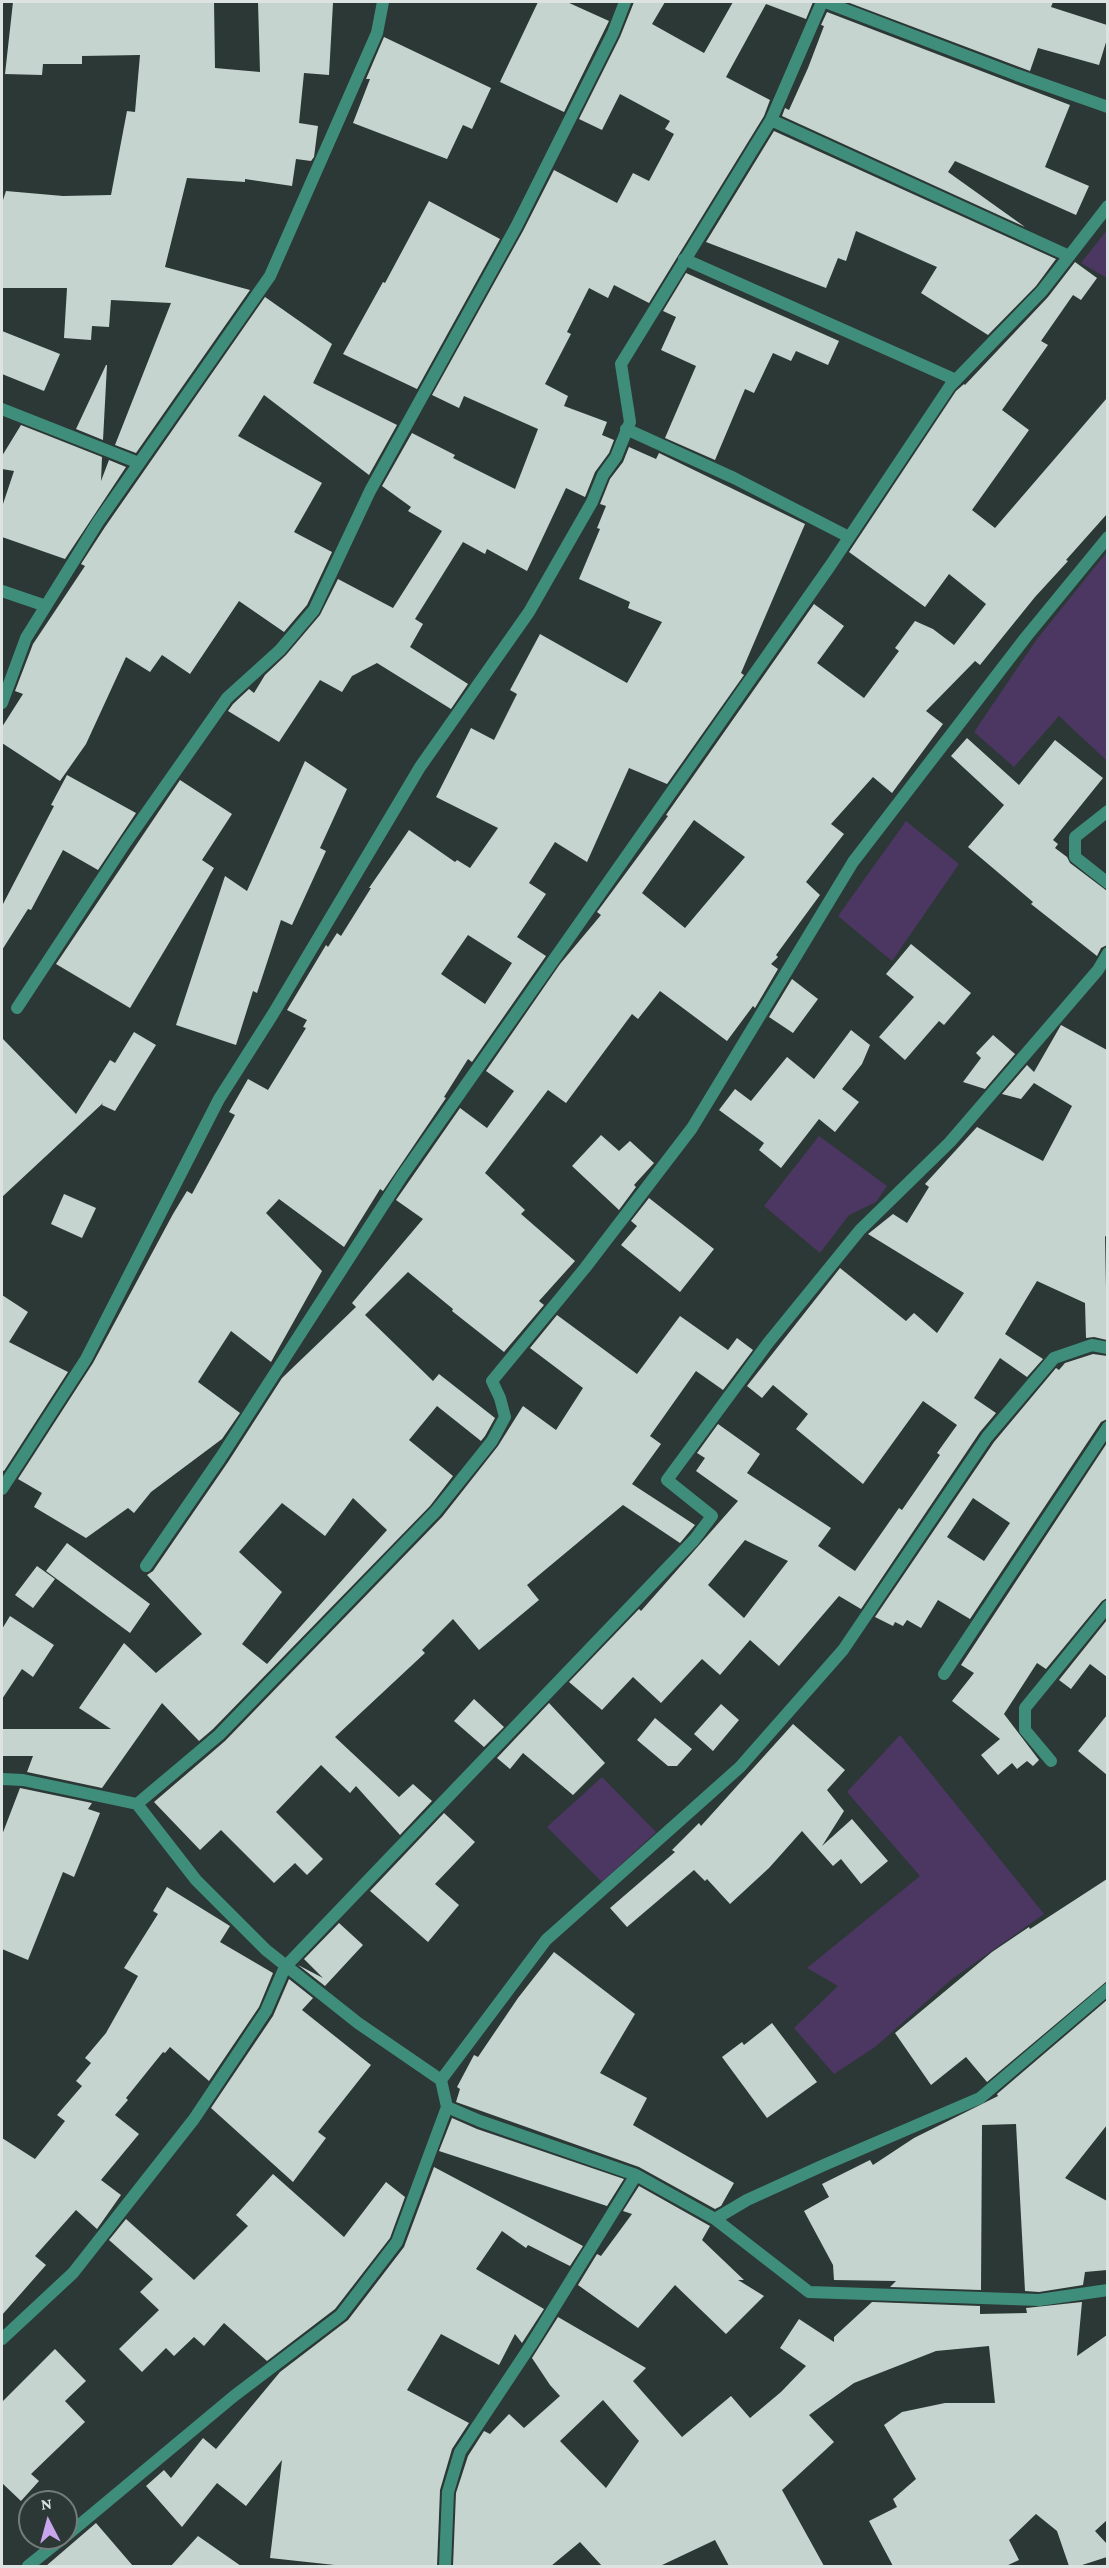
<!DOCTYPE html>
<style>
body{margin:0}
#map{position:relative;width:1109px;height:2568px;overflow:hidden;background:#2c3835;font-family:"Crimson Pro",serif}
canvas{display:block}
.frame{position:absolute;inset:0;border:3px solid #dce3e1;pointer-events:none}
.north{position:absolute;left:18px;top:2490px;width:60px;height:60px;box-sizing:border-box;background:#2c3835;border:2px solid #727c7a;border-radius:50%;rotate:354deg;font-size:16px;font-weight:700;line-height:24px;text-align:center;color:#dce3e1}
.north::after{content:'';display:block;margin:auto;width:21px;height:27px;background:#c9a5ee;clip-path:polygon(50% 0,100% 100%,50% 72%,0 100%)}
</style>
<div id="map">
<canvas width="1109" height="2568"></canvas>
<div class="frame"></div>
<div class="north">N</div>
</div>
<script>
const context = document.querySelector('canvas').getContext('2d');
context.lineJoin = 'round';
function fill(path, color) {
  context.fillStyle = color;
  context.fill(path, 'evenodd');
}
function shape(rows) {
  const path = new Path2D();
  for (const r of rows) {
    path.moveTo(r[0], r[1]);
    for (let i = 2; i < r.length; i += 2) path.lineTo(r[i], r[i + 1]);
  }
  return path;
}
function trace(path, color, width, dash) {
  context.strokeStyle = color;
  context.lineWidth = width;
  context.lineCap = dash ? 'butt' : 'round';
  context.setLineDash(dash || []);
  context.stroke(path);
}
fill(shape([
 [1107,230,1107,278,1081,263],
 [1107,552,1107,761,1059,716,1014,767,974,732,1037,639],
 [906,821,959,864,892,961,838,916],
 [819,1136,887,1186,876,1202,849,1215,820,1253,764,1206],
 [900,1735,1044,1914,952,1979,875,2047,834,2074,794,2028,838,1986,807,1968,920,1876,847,1792],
 [602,1777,656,1832,602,1882,547,1827]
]), '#4c3662');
fill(shape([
 [13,2,214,2,215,68,260,72,258,2,333,3,329,75,304,73,299,123,318,126,314,157,311,161,296,159,292,186,245,179,245,182,187,178,165,267,250,290,136,453,115,445,171,303,111,300,109,327,92,326,91,340,64,338,67,288,2,288,2,203,6,191,63,196,111,195,127,111,135,112,140,55,82,56,82,64,43,64,42,75,5,74],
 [538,2,567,2,609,21,564,112,500,82],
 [634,2,665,2,652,24,704,53,733,2,813,2,806,19,766,4,726,77,770,100,764,116,649,303,614,285,608,298,589,288,567,332,571,334,545,384,568,396,564,406,607,422,602,435,614,440,609,453,595,472,585,497,566,488,527,571,487,549,485,554,463,542,415,619,423,624,410,647,468,684,451,709,377,663,352,676,342,692,320,680,279,742,228,711,233,704,249,689,254,693,265,675,286,655,320,615,338,579,393,608,442,531,408,511,411,507,382,486,412,433,455,455,453,458,515,489,538,429,464,396,459,408,432,395,523,231,554,170,617,203,633,173,649,181,674,134,665,129,670,121,620,94,602,130,579,119,620,37],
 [847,2,1053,2,1051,7,1107,25,1107,39,1099,65,1038,48,1030,71],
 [827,12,1070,105,1045,167,1089,186,1076,215,955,161,948,172,1025,227,782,116,785,108,789,110,808,68,824,26,821,25],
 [384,37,491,88,472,129,463,125,447,159,353,123,370,79,366,79],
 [774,131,1056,259,1036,286,988,335,921,293,937,267,856,231,846,261,838,258,826,288,706,242],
 [429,201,500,239,417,389,343,354,383,282,385,283],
 [1075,262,1097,278,1081,300,1073,295,1041,341,1048,345,1002,410,1029,430,972,510,995,528,1107,398,1107,514,1066,560,1068,561,1035,597,980,665,975,661,926,711,943,724,892,793,873,777,831,824,844,834,806,882,820,895,776,955,778,957,771,964,778,969,755,1008,753,1006,727,1041,660,991,638,1019,632,1014,566,1103,548,1090,485,1173,525,1210,521,1214,575,1261,539,1301,544,1305,504,1352,452,1311,453,1309,408,1272,365,1315,433,1381,439,1374,495,1418,485,1436,481,1441,437,1406,409,1440,453,1476,430,1506,213,1729,199,1741,162,1703,102,1788,27,1772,33,1756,2,1756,2,1729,111,1729,79,1708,124,1643,156,1673,202,1634,147,1575,153,1571,228,1462,282,1378,356,1307,352,1303,423,1219,396,1200,460,1108,487,1128,514,1091,486,1071,560,964,601,915,597,912,668,816,666,815,814,604,844,626,817,663,864,698,899,651,895,648,915,621,933,629,954,645,986,604,949,574,925,607,849,552,956,391,964,384,965,385,1048,297],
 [694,820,745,857,685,928,642,893],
 [353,1498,387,1530,267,1664,242,1644,282,1592,239,1552,282,1503,325,1536],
 [686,273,839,341,828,365,796,351,791,361,773,353,754,393,745,389,715,460,665,438,696,366,661,350,676,317,663,311],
 [265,297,332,344,313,383,397,425,369,475,264,395,238,436,322,483,294,532,332,552,307,605,284,632,239,601,190,674,162,655,150,672,126,657,86,744,60,781,2,743,2,727,23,694,15,691,33,644,85,566,81,564,105,527],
 [2,331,60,354,44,391,2,374],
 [106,365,107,365,103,440,76,429],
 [21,425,102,457,101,481,109,460,126,467,65,559,2,537,2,507,14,471,2,469,2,456],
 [629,447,656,459,659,453,805,524,741,673,744,675,667,784,629,768,587,862,555,842,529,883,546,894,517,937,546,956,472,1062,468,1059,444,1097,446,1098,383,1191,380,1189,377,1194,344,1247,279,1199,266,1213,322,1271,271,1362,231,1331,198,1382,240,1413,222,1439,151,1492,134,1513,128,1508,86,1538,34,1507,42,1493,18,1479,93,1363,173,1214,187,1191,192,1194,235,1115,229,1112,248,1079,268,1090,306,1028,303,1027,307,1020,287,1010,326,945,328,947,337,933,341,936,371,888,369,888,409,830,455,862,457,860,470,868,498,828,436,797,471,728,494,740,517,694,510,690,540,634,627,683,662,622,628,608,630,602,579,579,600,529,597,528,606,506,600,504,610,479,623,462],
 [468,935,512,963,485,1004,441,974],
 [967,738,1019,785,1055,740,1103,778,1053,840,1058,844,1055,848,1067,857,1070,863,1107,891,1107,945,1101,948,1097,956,1031,904,1033,902,968,847,1004,805,951,756],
 [305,761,347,789,320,848,326,851,292,925,281,920,257,993,253,991,236,1045,176,1025,225,876,247,891],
 [67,775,136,813,98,870,63,850,31,910,28,909,2,950,2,906,54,806,51,805],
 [180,780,232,814,202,860,214,868,130,1008,56,964],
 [911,944,971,993,944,1025,939,1021,905,1060,879,1037,914,997,886,974],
 [792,979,818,999,793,1033,769,1017],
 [1061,1025,1107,1050,1107,1237,1105,1236,1107,1340,1094,1337,1086,1338,1085,1303,1037,1281,1005,1334,1043,1359,1027,1377,1000,1358,974,1398,996,1413,980,1432,861,1609,839,1596,779,1666,750,1640,720,1675,702,1659,661,1703,633,1677,602,1710,569,1682,639,1609,641,1611,738,1501,696,1471,705,1458,697,1453,718,1424,760,1454,747,1473,831,1528,818,1546,855,1571,899,1508,902,1510,940,1455,937,1453,957,1425,923,1401,863,1484,796,1429,808,1414,773,1385,762,1398,747,1386,840,1268,906,1321,914,1313,937,1333,964,1293,868,1234,893,1214,907,1223,929,1187,925,1184,977,1127,1043,1161,1072,1106,1034,1083,1021,1099,1002,1094,1027,1065,1034,1072],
 [745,1540,788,1561,744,1618,708,1585],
 [851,1030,870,1045,862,1064,842,1089,859,1102,835,1132,819,1119,781,1168,759,1150,764,1143,719,1110,735,1089,751,1101,787,1057,814,1079],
 [134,1032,156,1045,115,1111,102,1105,103,1103,2,1197,2,1038,76,1114,110,1060,115,1063],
 [993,1035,1015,1054,985,1089,963,1082,981,1058,976,1053],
 [601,1135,619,1151,630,1141,654,1163,634,1185,636,1187,619,1210,572,1166],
 [64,1194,96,1208,82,1238,51,1224],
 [649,1198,714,1249,680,1292,621,1245,637,1226,631,1221],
 [2,1295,28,1312,9,1342,68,1372,4,1471,2,1470],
 [557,1315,637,1374,680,1316,728,1350,737,1338,753,1350,723,1390,696,1371,650,1436,661,1444,632,1484,695,1525,680,1543,623,1505,527,1585,539,1600,479,1650,453,1619,422,1650,425,1653,335,1737,399,1797,413,1784,432,1801,400,1835,356,1786,350,1793,321,1765,276,1812,323,1859,307,1875,295,1863,274,1883,221,1830,200,1850,154,1802,225,1741,442,1517,498,1446,523,1406,556,1430,583,1388,530,1348],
 [1093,1354,1107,1356,1107,1419,1101,1422,970,1619,938,1600,921,1628,907,1620,903,1626,895,1622,893,1626,875,1617,994,1442,1056,1368,1059,1370,1065,1363],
 [973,1498,1010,1523,984,1561,947,1537],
 [1107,1443,1107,1598,1102,1601,1046,1669,1037,1663,1004,1714,1039,1760,1033,1766,1027,1761,1017,1769,1012,1763,998,1775,981,1755,1000,1739,952,1701,974,1673,961,1665],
 [67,1543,150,1604,130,1633,46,1571],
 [37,1566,55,1579,33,1608,15,1595],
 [10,1616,54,1645,33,1677,22,1669,2,1699,2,1629],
 [1107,1620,1107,1677,1090,1664,1071,1689,1059,1680],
 [474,1699,504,1727,484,1747,454,1721],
 [549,1703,605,1763,573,1795,523,1753,510,1769,497,1758],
 [721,1704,739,1720,713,1751,694,1734],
 [1107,1715,1107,1775,1078,1751],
 [655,1718,692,1749,677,1766,668,1766,637,1740],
 [793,1724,845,1770,827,1790,844,1811,822,1846,852,1819,888,1861,861,1884,841,1859,833,1866,802,1831,769,1868,730,1904,707,1879,705,1881,694,1870,627,1927,610,1908,675,1852,672,1850,699,1823,701,1826],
 [20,1788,92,1803,88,1809,100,1813,74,1877,63,1872,28,1960,2,1949,2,1835],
 [444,1813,475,1842,435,1884,459,1905,428,1942,370,1891],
 [1107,1879,1107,1981,987,2082,966,2057,931,2085,895,2033,992,1952,1029,1927,1030,1929],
 [167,1887,230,1926,220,1942,273,1973,259,2007,209,2081,170,2047,165,2053,163,2052,126,2098,128,2100,115,2115,139,2134,101,2180,121,2195,97,2229,76,2210,35,2256,46,2265,2,2315,2,2138,35,2159,65,2121,57,2115,82,2086,76,2081,91,2063,85,2058,106,2033,138,1976,124,1968,158,1914,153,1911],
 [339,1923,363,1945,325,1986,298,1965,323,1978,304,1959],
 [554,1952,635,2014,600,2073,647,2098,633,2125,734,2183,721,2206,715,2209,639,2167,456,2102,460,2089,457,2087,474,2055,478,2057,518,1998],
 [289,1979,313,1998,302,2010,371,2065,318,2132,326,2138,293,2182,211,2108,273,2016],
 [1107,2000,1107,2125,1065,2178,1107,2201,1107,2270,1085,2272,1083,2285,1039,2292,1025,2291,1016,2124,982,2125,981,2290,890,2287,896,2281,834,2280,833,2265,804,2211,829,2197,822,2184,870,2160,873,2165,914,2138,998,2096,997,2094],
 [772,2023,817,2082,767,2118,722,2057,742,2042,744,2045],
 [452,2118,477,2129,624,2179,607,2206,439,2151],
 [434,2167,583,2246,570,2266,528,2245,526,2248,502,2231,476,2269,544,2309,522,2343,515,2334,499,2365,441,2334,407,2390,469,2423,452,2449,440,2490,437,2566,344,2566,270,2558,282,2460,246,2506,217,2483,182,2527,146,2486,164,2470,171,2478,203,2438,216,2449,280,2372,348,2320,404,2247],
 [273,2174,344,2237,386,2182,405,2197,390,2238,335,2309,267,2361,224,2323,204,2346,194,2337,174,2356,166,2348,142,2372,119,2349,159,2310,140,2292,153,2279,109,2240,126,2219,194,2280,248,2226,236,2215],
 [639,2186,710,2226,702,2240,744,2280,738,2280,764,2296,726,2334,675,2285,638,2328,578,2285,597,2254,601,2256,632,2214,623,2211],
 [872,2302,980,2306,980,2314,1027,2313,1026,2308,1082,2302,1077,2356,1107,2335,1107,2520,1095,2531,1107,2544,1107,2557,1079,2566,1069,2566,1057,2531,1036,2514,1009,2540,1019,2560,1006,2566,893,2566,869,2521,897,2507,893,2499,916,2479,884,2425,902,2412,945,2403,995,2403,989,2346,936,2351,854,2383,809,2415,834,2442,782,2490,824,2566,729,2566,715,2540,660,2566,602,2566,580,2542,551,2566,453,2566,456,2493,468,2456,484,2431,490,2434,509,2414,524,2428,560,2396,550,2385,532,2358,558,2317,646,2368,633,2381,682,2437,731,2396,750,2418,781,2392,806,2366,780,2348,799,2319,834,2342,834,2337],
 [603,2400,639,2441,606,2488,560,2441],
 [55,2349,86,2381,65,2401,85,2422,31,2474,39,2481,21,2501,2,2483,2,2402],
 [96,2523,133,2566,46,2566],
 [198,2536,241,2566,171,2566]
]), '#c6d4cf');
trace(shape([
 [825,2,1017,75,1108,107],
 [771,120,1069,256],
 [684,259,956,380],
 [2,409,139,463],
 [626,429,734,478,849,537],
 [2,591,46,606],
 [2,703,26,638,98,522,270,276,377,33,383,2],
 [1108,811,1075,837,1075,857,1108,883],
 [17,1008,126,842,227,698,280,650,314,610,370,491,516,227,613,33,625,2],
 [2,1489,86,1359,219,1099,273,1014,420,767,529,612,592,502,603,475,616,457,630,422,621,364,771,120,822,2],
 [146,1566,221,1457,402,1176,830,566,950,386,1042,291,1108,206],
 [944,1674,1108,1427],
 [1051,1761,1025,1730,1025,1708,1108,1606],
 [2,1779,23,1780,137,1804,196,1880,266,1950,358,2023,441,2080,447,2107,480,2121,636,2175,715,2219,809,2292,1039,2300,1108,2290],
 [137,1804,219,1735,436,1511,492,1441,505,1417,500,1398,492,1381,585,1268,692,1128,853,862,1026,637,1108,537],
 [441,2080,546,1940,740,1767,843,1650,987,1437,1054,1358,1092,1345,1108,1348],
 [715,2219,747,2200,824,2165,980,2098,1108,1989],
 [2,2339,73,2273,194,2119,266,2011,285,1967,694,1540,712,1516,667,1480,768,1343,860,1230,950,1142,1098,970,1108,953],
 [66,2536,234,2396,341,2315,397,2242,447,2107],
 [28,2566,63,2538],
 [445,2566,448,2492,460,2452,531,2345,636,2175]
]), '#3f8e7c', 12);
</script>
